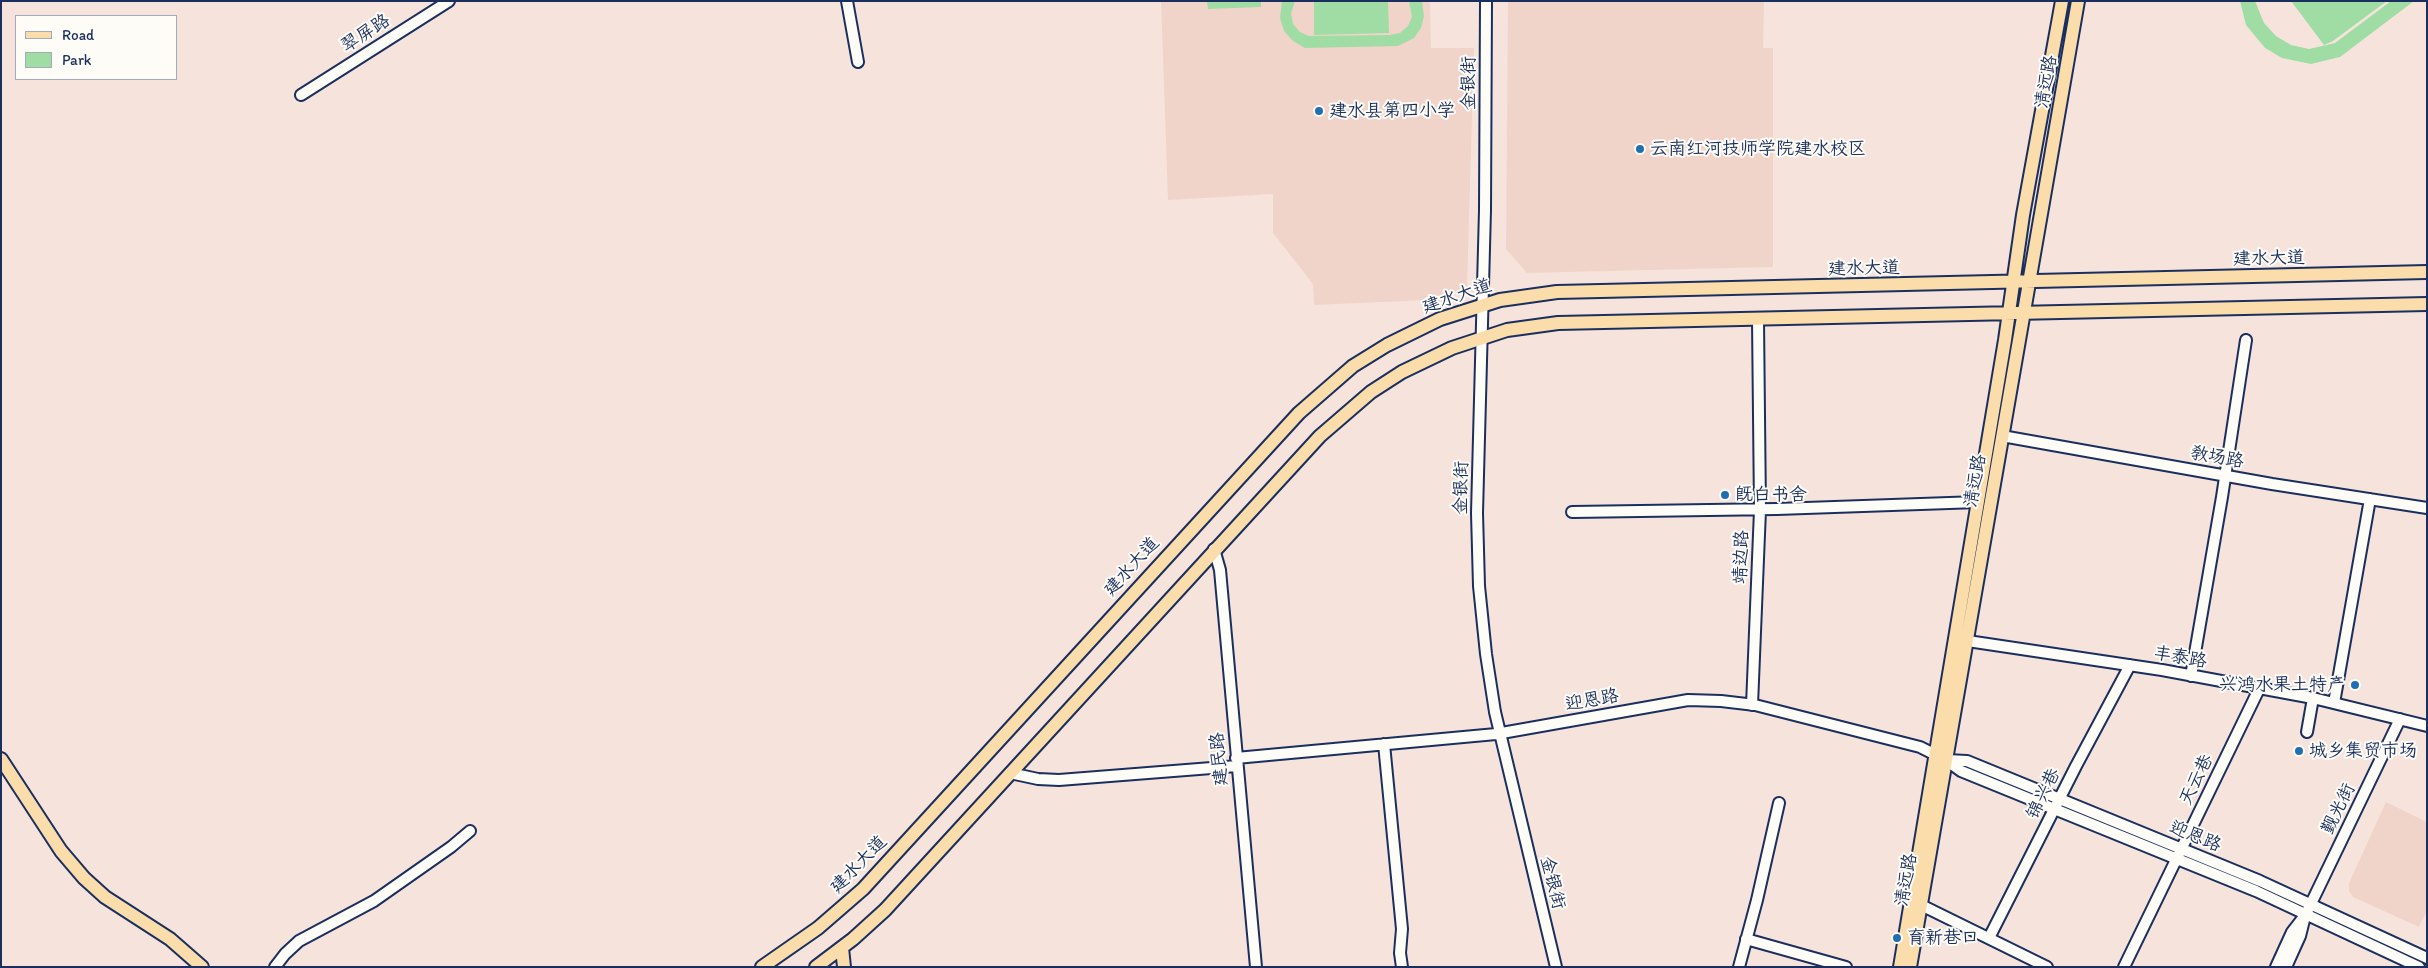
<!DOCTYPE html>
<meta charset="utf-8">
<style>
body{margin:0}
#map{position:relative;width:2428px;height:968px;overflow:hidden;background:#f6e4dc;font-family:Itim,sans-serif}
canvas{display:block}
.frame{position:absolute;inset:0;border:2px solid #1b2f5e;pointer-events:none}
.legend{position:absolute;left:15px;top:15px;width:162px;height:65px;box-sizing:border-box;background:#fdfcf7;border:1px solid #a3aaba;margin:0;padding:6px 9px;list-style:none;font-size:15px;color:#1b2f5e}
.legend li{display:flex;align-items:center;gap:10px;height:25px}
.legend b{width:25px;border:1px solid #a3aaba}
</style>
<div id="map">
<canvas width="2428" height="968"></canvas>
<div class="frame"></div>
<ul class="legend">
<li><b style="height:6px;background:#faddab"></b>Road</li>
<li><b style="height:14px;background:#a0dda4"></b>Park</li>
</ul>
</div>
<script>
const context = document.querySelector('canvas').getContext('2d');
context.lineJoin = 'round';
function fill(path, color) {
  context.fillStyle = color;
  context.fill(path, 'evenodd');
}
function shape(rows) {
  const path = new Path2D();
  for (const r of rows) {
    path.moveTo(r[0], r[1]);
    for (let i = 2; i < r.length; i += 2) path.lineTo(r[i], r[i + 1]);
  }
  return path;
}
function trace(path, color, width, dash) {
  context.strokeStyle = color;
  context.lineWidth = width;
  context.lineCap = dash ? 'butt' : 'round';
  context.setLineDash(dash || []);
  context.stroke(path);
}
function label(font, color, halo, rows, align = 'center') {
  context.font = font + ' Itim,"LXGW WenKai TC",sans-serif';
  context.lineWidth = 4;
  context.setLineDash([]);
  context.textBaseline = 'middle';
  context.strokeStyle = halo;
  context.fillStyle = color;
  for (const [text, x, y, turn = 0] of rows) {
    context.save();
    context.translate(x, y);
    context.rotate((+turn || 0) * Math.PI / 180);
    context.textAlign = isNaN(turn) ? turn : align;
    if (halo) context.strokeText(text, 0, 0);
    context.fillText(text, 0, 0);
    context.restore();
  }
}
fill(shape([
 [1161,1,1430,1,1431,48,1474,48,1467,288,1428,300,1314,305,1313,284,1273,233,1273,194,1168,200],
 [1508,1,1764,1,1763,48,1773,48,1773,267,1527,273,1506,249],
 [2386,802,2427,822,2427,911,2419,927,2353,897,2349,891,2349,883]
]), '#f1d4c9');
fill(shape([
 [1207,1,1261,1,1261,7,1208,9],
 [1282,1,1295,1,1291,14,1293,24,1300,32,1309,36,1390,35,1400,33,1408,26,1412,17,1409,1,1422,1,1424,16,1421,28,1414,38,1398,46,1305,48,1293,41,1284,31,1280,18],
 [1314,1,1388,1,1389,33,1314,35],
 [2240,1,2255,1,2264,23,2276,36,2291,45,2309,49,2335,43,2391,1,2414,1,2340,57,2311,64,2282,58,2265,48,2246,25],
 [2291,1,2387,1,2333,41,2324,45]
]), '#a0dda4');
const minor = shape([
 [847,1,858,62],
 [1486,1,1485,210,1477,513,1479,586,1486,654,1495,712,1556,967],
 [301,95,449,1],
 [2002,436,2272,484,2427,508],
 [1572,512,1777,509,1978,502],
 [1214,549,1220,570,1256,967],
 [1961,640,2162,670,2313,698,2427,726],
 [2191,676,2222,497,2246,340],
 [2334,703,2370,499],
 [1752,705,1760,510,1758,320],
 [2307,732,2313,698],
 [1384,744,1402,929,1400,953,1402,967],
 [1236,758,1496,734,1688,700,1721,701,1755,705,1920,747,1946,760,1961,771,2256,891,2419,967],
 [1947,760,1967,761,2260,881,2427,958],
 [1010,773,1038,779,1059,780,1237,766],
 [1921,905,2047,967],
 [1989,938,2076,766,2130,665],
 [1746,939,1846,967],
 [275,967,285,954,299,941,374,901,451,847,470,831],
 [1739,967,1757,900,1779,803],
 [2124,967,2259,689],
 [2276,967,2292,932,2306,914,2400,719],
 [2286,967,2300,936,2304,920]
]);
const major = shape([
 [1,759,61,851,84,878,105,897,170,939,202,967],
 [842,948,844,967],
 [762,967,818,928,863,889,1299,413,1353,366,1387,345,1440,319,1500,300,1557,292,2427,272],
 [816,967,853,939,885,910,1320,436,1371,392,1402,372,1452,348,1507,330,1558,323,2427,304],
 [1900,967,2005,340,2023,215,2062,1],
 [1910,967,2078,1]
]);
trace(minor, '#1b2f5e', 14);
trace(major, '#1b2f5e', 16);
trace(minor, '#fdfcf7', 10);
trace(major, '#faddab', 12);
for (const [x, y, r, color] of [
 [1319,111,5,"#1f6fb2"],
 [1640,149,5,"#1f6fb2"],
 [1725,495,5,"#1f6fb2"],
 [2355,685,5,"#1f6fb2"],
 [2299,751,5,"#1f6fb2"],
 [1897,938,5,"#1f6fb2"]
]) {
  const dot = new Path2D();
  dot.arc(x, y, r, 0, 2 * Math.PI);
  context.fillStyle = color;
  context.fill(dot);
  trace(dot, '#fdfcf7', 2);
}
label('18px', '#1b2f5e', '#fdfcf7', [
 ["翠屏路",366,34,-33],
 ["清远路",2047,82,-80],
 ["金银街",1469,83,-90],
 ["建水大道",2269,259,-1],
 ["建水大道",1864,269,-1],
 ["建水大道",1457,297,-19],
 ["教场路",2217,458,10],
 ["清远路",1976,481,-80],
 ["金银街",1462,488,-89],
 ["靖边路",1742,557,-88],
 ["建水大道",1132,567,-48],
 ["丰泰路",2180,658,10],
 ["迎恩路",1592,701,-10],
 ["建民路",1220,759,-95],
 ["天云巷",2197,780,-64],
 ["锦兴巷",2044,794,-64],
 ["觐光街",2339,809,-64],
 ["迎恩路",2195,837,22],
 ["建水大道",859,865,-46],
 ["清远路",1907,880,-80],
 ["金银街",1552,883,76]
]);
label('18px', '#1b2f5e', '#fdfcf7', [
 ["建水县第四小学",1329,111],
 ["云南红河技师学院建水校区",1650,149],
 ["既白书舍",1735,495],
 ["兴鸿水果土特产",2345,685,"right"],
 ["城乡集贸市场",2309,751],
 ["育新巷口",1907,938]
], 'left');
</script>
